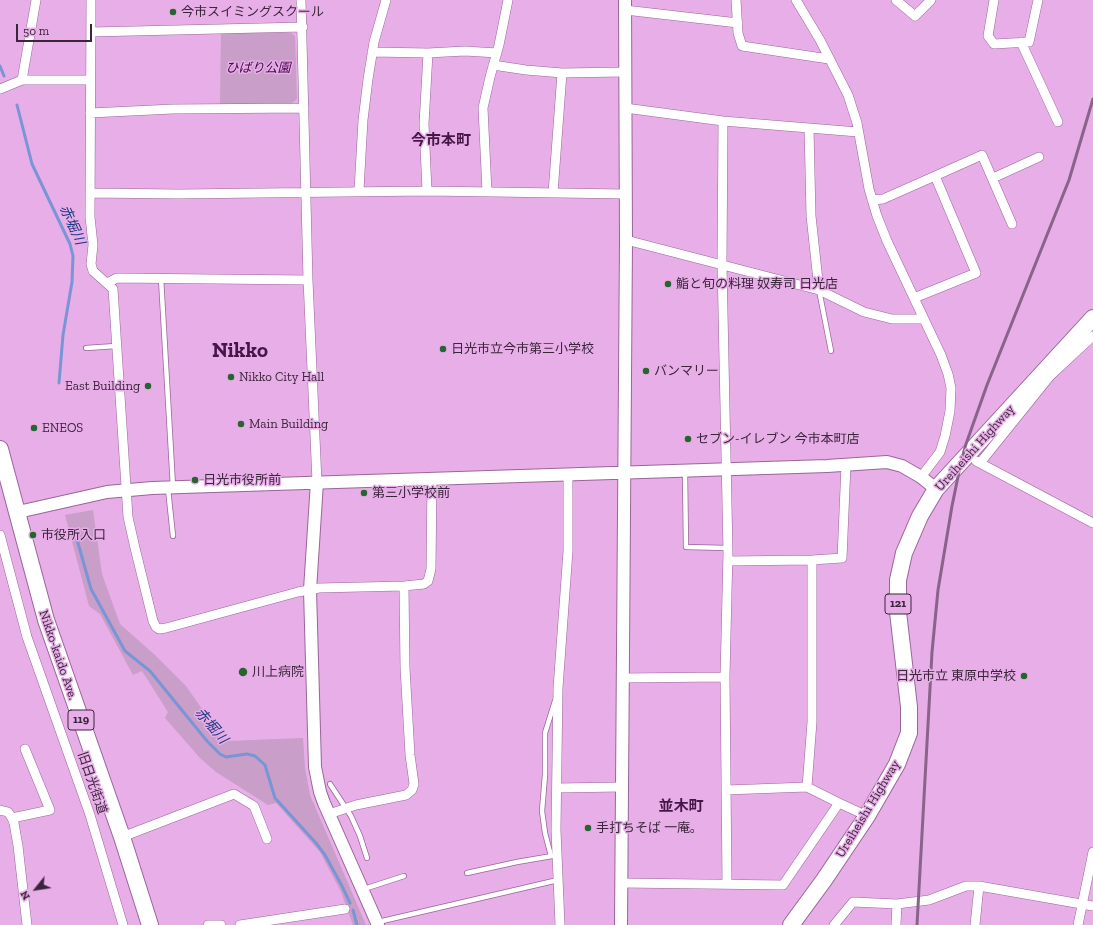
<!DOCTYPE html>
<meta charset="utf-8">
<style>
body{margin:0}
#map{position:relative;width:1093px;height:925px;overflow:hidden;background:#e7aee7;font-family:"Zilla Slab",serif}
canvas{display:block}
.north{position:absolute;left:16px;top:869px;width:40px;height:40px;-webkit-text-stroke:3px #e7aee7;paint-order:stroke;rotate:240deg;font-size:11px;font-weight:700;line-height:16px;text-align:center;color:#3b253b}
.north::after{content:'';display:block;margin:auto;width:14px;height:18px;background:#3b253b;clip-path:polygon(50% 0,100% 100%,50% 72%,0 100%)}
.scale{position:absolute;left:16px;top:24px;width:76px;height:18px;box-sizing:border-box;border:2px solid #3b253b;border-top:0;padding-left:5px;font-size:12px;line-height:14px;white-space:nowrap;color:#3b253b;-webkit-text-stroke:3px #e7aee7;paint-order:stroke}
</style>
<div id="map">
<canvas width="1093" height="925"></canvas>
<div class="north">N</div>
<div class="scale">50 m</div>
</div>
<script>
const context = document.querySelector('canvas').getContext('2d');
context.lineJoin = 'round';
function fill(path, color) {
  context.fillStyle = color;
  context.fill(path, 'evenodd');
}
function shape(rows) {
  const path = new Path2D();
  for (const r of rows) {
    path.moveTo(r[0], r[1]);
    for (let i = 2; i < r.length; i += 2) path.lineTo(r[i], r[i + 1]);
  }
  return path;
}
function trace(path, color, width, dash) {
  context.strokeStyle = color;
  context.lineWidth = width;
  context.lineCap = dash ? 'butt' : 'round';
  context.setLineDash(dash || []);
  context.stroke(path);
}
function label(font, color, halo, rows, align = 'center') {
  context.font = font + ' "Zilla Slab","Noto Sans JP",serif';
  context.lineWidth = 3;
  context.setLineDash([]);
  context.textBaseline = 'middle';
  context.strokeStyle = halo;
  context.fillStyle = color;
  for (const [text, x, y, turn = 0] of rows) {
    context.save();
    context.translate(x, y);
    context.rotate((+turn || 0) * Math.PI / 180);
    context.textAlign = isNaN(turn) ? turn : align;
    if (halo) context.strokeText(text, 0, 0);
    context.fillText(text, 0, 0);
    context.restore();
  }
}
fill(shape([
 [221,32,291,33,295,36,297,99,291,104,220,104],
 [93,510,102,574,120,624,156,656,186,686,216,729,227,741,303,738,305,768,310,795,366,925,353,925,341,892,320,852,276,803,268,805,216,772,200,758,165,718,168,712,142,671,133,675,100,614,89,606,65,515]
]), '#c99ec9');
trace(shape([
 [0,66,4,76],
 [17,105,32,164,70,244,73,256,72,282,63,335,59,383],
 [76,536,91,589,125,651,150,671,207,741,220,754,226,757,247,754,255,756,265,765,275,798,316,843,325,855,342,886,350,903],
 [353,910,357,925]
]), '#7995d5', 3);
const lane = shape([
 [161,278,173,487],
 [819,290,831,351],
 [86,348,116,346],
 [685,472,686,547,728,548],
 [168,489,173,536],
 [330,784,351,816,360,836,367,858],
 [551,856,545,833,542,811,545,775,545,733,555,701],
 [467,873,517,862,552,856],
 [364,889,404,876],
 [378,922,558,880]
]);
const street = shape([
 [91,0,90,217,93,245,91,264,93,271,113,289,128,517,135,548,153,621,156,627,159,629,166,628,298,592,319,588,404,586,424,584,428,581,431,569,432,479],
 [301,0,308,280,317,482],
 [736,0,738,33,742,46,829,59],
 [796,0,820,40,848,95,857,123,869,189,877,216,887,241,941,355,948,374,951,388,950,411,945,436,940,452,921,477],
 [896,0,915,16,931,0],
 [994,0,988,36,994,44,1029,42,1038,0],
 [625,10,738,23],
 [91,32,303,27],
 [1021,42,1058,122],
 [372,52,428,53,465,51,497,53],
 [493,65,526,70,562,73,624,72],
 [22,80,36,0],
 [0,89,22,80,90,80],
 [625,108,723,121,858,132],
 [90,113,173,109,304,108],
 [723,121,722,264,728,552,725,677,727,884],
 [809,128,811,216,819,290],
 [935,176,982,155,1012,224],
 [993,178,1039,157],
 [359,190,363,120,368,79,374,42,386,0],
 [427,191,424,124,428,53],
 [487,192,483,108,490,77,499,45,508,0],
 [90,193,180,194,427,191,625,194],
 [553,193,562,73],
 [872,200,883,199,935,176,976,273,914,298],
 [626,240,819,290,864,312,892,319,924,319],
 [107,283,117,278,308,280],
 [976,461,1093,523],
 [980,463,1050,376,1093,336],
 [0,535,27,637,90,815,123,925],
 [728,561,812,560,842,558,846,465],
 [622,678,725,677],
 [807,787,812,722,812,560],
 [557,788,622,787],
 [839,803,867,816],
 [0,810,8,812,12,818,14,823,18,846,27,925],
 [329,814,356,805,406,795,412,790,414,784,410,755,405,668,404,586],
 [12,818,50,810,25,749],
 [122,837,234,794,254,806,267,839],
 [621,883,783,885,839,803,807,787,726,790],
 [208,925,221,925],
 [240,925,345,909],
 [560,925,556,830,558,688,568,551,568,474],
 [834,925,853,902,897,904],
 [896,925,897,904,929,900,966,886,979,886,1093,906],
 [975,925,979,886],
 [1078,925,1093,852]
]);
const secondary = shape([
 [317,482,310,590,315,767,320,792,324,803,378,925],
 [18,512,107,492,152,488,827,466,887,462,902,466,921,477,936,489],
 [621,925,626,240,625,0]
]);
const highway = shape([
 [0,449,46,620,122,837,150,925],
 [791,925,824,880,867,816,897,764,909,733,909,707,898,612,898,580,904,553,920,516,936,489,1093,318]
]);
trace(lane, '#9a659b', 6);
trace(street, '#9a659b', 10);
trace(secondary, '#9a659b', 14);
trace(highway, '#9a659b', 18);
trace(lane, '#fff', 4.5);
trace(street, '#fff', 9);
trace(secondary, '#fff', 12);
trace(highway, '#fff', 16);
trace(shape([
 [917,925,932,652,938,590,952,506,961,462,966,444,987,385,1069,180,1093,99]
]), '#896389', 3);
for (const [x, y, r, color] of [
 [173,12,4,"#26652e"],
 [668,284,4,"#26652e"],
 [443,349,4,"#26652e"],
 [646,371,4,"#26652e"],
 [231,377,4,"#26652e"],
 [148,386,4,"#26652e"],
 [241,424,4,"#26652e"],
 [34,428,4,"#26652e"],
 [688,439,4,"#26652e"],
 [195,480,4,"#26652e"],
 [364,493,4,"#26652e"],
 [33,535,4,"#26652e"],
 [243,672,5,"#26652e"],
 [1024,676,4,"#26652e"],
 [588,828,4,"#26652e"]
]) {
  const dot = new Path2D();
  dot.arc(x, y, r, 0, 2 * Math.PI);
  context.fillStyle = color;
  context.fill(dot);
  trace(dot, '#e7aee7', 1.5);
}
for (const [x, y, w] of [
 [898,604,26],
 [81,720,26]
]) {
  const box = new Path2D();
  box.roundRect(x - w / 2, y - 10, w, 20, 3);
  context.fillStyle = '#e7aee7';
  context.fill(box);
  trace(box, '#3b253b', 1);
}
label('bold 12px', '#3b253b', null, [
 ["121",898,604],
 ["119",81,720]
]);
label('13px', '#3b253b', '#e7aee7', [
 ["今市スイミングスクール",181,12],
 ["鮨と旬の料理 奴寿司 日光店",676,284],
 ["日光市立今市第三小学校",451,349],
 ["バンマリー",654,371],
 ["Nikko City Hall",239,377],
 ["East Building",140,386,"right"],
 ["Main Building",249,424],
 ["ENEOS",42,428],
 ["セブン-イレブン 今市本町店",696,439],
 ["日光市役所前",203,480],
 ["第三小学校前",372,493],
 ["市役所入口",41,535],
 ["川上病院",252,672],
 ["日光市立 東原中学校",1016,676,"right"],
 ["手打ちそば 一庵。",596,828]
], 'left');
label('italic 13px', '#48024c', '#e7aee7', [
 ["ひばり公園",258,68]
]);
label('13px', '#3b253b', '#e7aee7', [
 ["Ureiheishi Highway",975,448,-48],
 ["Nikko-kaido Ave.",58,655,71],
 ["旧日光街道",92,783,71],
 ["Ureiheishi Highway",868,809,-59]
]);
label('italic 14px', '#1e3782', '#e7aee7', [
 ["赤堀川",72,225,66],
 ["赤堀川",211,726,49]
]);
label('bold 15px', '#451647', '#e7aee7', [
 ["今市本町",441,141],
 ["並木町",681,807]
]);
label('bold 21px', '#451647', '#e7aee7', [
 ["Nikko",240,351]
]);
</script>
